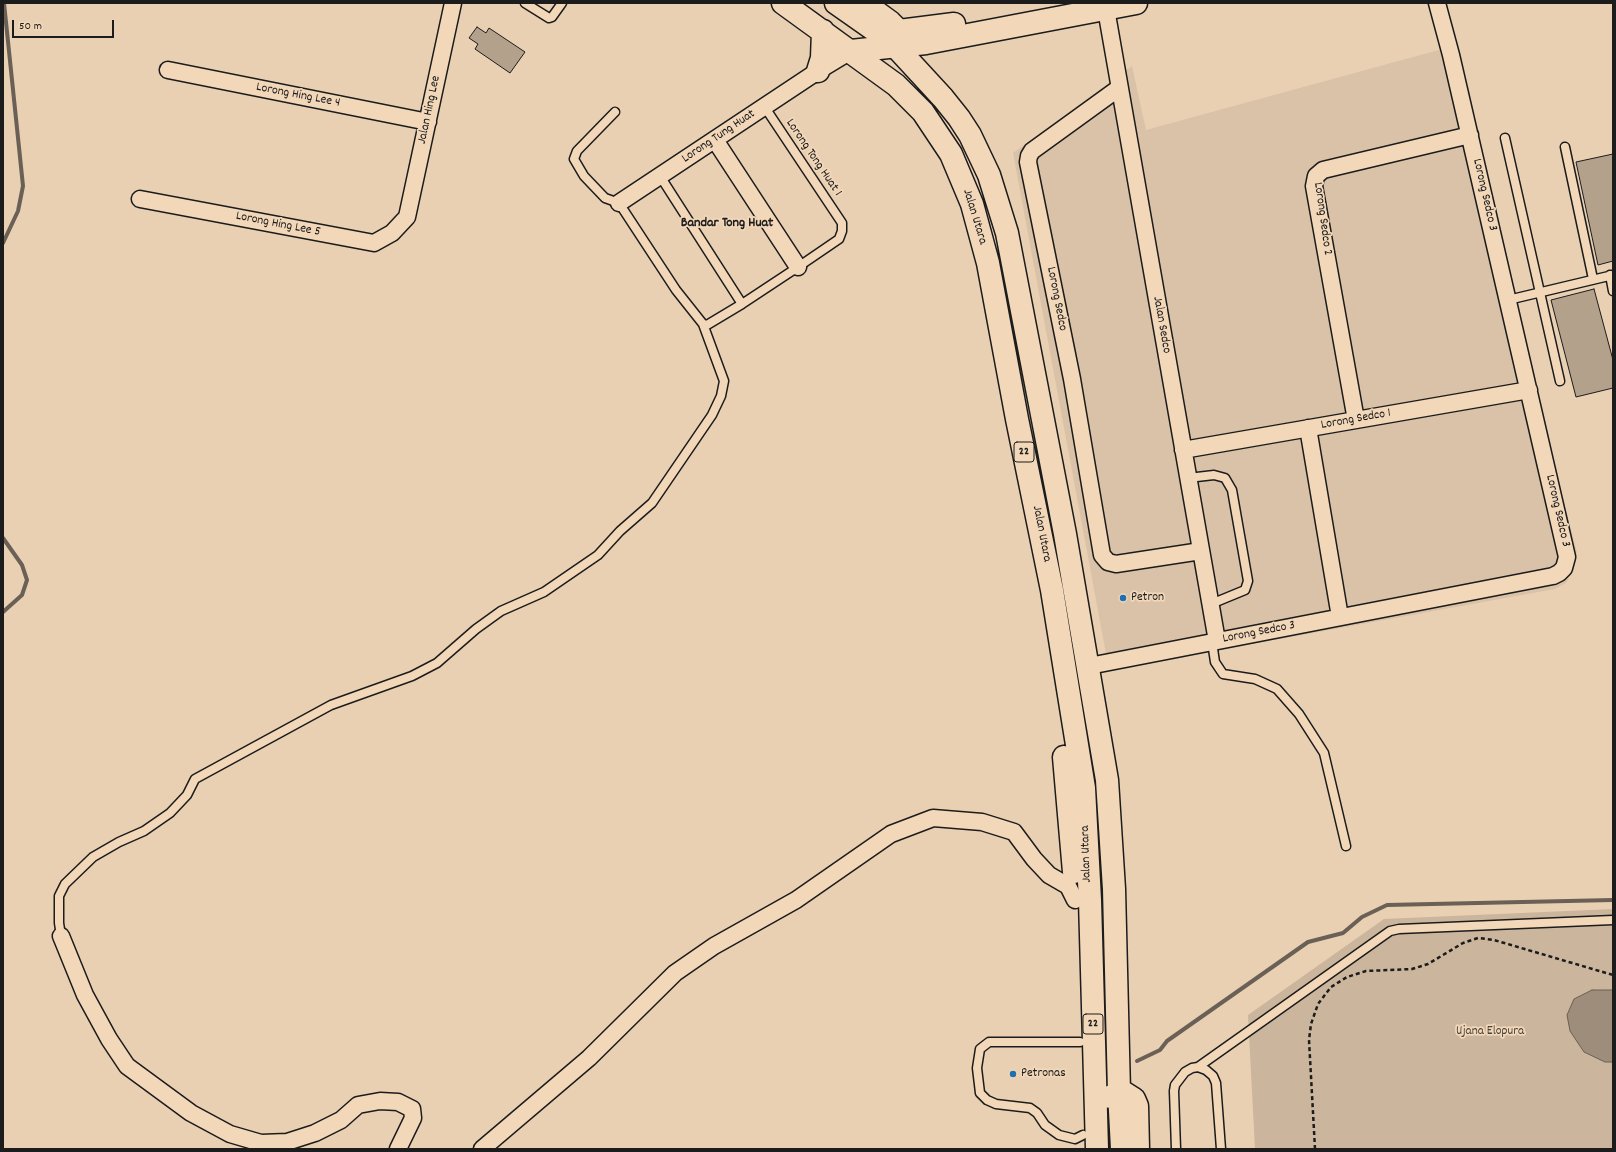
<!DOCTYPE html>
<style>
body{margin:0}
#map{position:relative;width:1616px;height:1152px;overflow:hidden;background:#e9d0b3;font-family:Dekko,sans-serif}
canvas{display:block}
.frame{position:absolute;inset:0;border:4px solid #1c1c1c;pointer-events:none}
.scale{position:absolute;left:12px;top:20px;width:102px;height:18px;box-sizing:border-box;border:2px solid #1c1c1c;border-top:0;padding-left:5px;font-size:12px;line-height:14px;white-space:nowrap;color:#1c1c1c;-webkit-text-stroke:3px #f2d7b9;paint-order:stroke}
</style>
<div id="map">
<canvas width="1616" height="1152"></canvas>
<div class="frame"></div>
<div class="scale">50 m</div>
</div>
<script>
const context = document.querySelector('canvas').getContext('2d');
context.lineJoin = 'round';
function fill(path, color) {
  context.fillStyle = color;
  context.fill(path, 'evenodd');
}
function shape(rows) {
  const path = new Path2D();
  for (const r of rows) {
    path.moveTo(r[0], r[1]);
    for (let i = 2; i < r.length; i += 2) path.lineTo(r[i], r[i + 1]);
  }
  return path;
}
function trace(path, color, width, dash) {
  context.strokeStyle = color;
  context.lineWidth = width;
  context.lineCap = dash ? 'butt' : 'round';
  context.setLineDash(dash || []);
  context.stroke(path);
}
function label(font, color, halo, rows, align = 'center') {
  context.font = font + ' Dekko,sans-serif';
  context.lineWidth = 3.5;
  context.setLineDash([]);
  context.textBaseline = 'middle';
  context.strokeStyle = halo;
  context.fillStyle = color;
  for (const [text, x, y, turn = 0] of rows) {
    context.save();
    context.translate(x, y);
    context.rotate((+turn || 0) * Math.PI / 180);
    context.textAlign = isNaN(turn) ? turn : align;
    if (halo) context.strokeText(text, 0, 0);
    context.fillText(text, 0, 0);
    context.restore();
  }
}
fill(shape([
 [1457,45,1540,411,1577,552,1572,573,1566,583,1555,589,1109,670,1013,153,1132,66,1146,130]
]), '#d9c2a7');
fill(shape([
 [1613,909,1613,1149,1255,1149,1248,1015,1384,919]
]), '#cbb59d');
const water = shape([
 [1592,990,1613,990,1613,1062,1605,1062,1584,1052,1570,1031,1567,1015,1574,999,1592,990]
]);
fill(water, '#9e8d7b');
trace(water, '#6a6055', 1);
trace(shape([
 [3,243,18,211,23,186,4,3],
 [3,538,22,565,27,580,22,595,3,612],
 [1137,1061,1160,1050,1167,1041,1308,942,1343,933,1362,917,1387,905,1613,900]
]), '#6a6055', 4);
const building = shape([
 [477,27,486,33,489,28,525,52,510,73,475,49,478,44,469,38,477,27],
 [1613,154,1613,261,1598,265,1576,162,1613,154],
 [1594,289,1613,360,1613,388,1576,397,1551,300,1594,289]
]);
fill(building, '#b3a18b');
trace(building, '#1c1c1c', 1);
const service = shape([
 [525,3,549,18,552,17,562,3],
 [615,112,577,151,574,159,584,176,605,198,619,203,676,290,703,324,707,325,742,304],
 [1505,138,1560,381],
 [1565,147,1593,279],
 [660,176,742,304,798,267,839,239,842,231,842,223,764,106],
 [1610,275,1613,291],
 [1508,300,1613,275],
 [1188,478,1214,475,1225,478,1232,490,1248,581,1245,590,1211,604],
 [1212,642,1215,662,1223,674,1255,679,1277,689,1299,714,1324,753,1346,846],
 [61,936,59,923,59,896,65,884,93,857,119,842,144,831,170,813,187,795,195,779,331,705,412,676,437,663,476,629,501,611,544,592,598,555,620,531,652,503,712,415,721,396,724,381,703,324],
 [1080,1042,989,1042,980,1049,977,1068,980,1093,987,1100,996,1104,1030,1108,1037,1113,1045,1125,1059,1135,1075,1139,1083,1135],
 [1198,1067,1390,931,1399,929,1613,920],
 [1176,1149,1174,1091,1175,1085,1185,1072,1192,1068,1198,1067,1206,1070,1213,1076,1216,1083,1221,1149]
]);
const minor = shape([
 [1106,9,1217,641],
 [168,70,428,122],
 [1119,88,1032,151,1029,156,1028,162,1072,379,1102,555,1108,562,1116,564,1201,551],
 [715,140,798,267],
 [140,199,374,243,392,233,407,217,453,3],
 [619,203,818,71,851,51],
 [1356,420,1314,186,1316,176,1323,170,1470,135],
 [1308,428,1340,617],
 [1183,450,1529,390],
 [1089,666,1553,576,1559,573,1564,568,1567,557,1451,55,1437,3],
 [61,936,85,995,109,1039,127,1066,191,1113,230,1134,261,1143,287,1142,315,1133,341,1120,358,1105,380,1101,398,1102,412,1109,413,1118,398,1149],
 [482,1149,589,1058,675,973,714,946,796,900,891,834,933,818,982,822,1014,832,1034,859,1049,875,1068,886,1075,900]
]);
const secondary = shape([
 [889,35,899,31,954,24],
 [851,51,926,43,1136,3]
]);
const trunk = shape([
 [783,3,896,85,923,112,951,154,972,204,988,263,1017,419,1052,590,1084,788,1090,900,1097,1149],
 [836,3,883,36,896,47,943,98,959,118,970,135,989,175,1007,233,1065,534,1107,780,1114,889,1119,1092,1122,1149],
 [864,3,890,22,899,31,904,46],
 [818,71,822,58,823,31],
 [1064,757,1074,872],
 [1110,1097,1119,1092,1123,1092,1134,1099,1137,1106,1138,1149]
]);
trace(service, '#1c1c1c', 11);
trace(minor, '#1c1c1c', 19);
trace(secondary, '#1c1c1c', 25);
trace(trunk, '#1c1c1c', 25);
trace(shape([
 [1315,1149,1309,1040,1311,1024,1318,1004,1331,987,1347,977,1366,971,1412,969,1428,964,1463,943,1478,938,1494,940,1613,975]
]), '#1c1c1c', 2.5, [4, 3]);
trace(service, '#f2d7b9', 8);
trace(minor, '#f2d7b9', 16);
trace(secondary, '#f2d7b9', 22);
trace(trunk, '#f2d7b9', 22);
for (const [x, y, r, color] of [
 [1123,598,4,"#1f6fb2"],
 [1013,1074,4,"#1f6fb2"]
]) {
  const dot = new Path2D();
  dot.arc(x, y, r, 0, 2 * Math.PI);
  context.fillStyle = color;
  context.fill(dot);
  trace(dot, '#f2d7b9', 1.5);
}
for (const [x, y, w] of [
 [1024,452,20],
 [1093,1024,20]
]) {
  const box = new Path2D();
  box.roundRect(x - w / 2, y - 10, w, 20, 3);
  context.fillStyle = '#f2d7b9';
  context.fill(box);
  trace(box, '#1c1c1c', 1);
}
label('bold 12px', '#1c1c1c', null, [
 ["22",1024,452],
 ["22",1093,1024]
]);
label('13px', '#1c1c1c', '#f2d7b9', [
 ["Lorong Hing Lee 4",298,96,11],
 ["Jalan Hing Lee",430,110,-78],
 ["Lorong Tung Huat",719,137,-34],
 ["Lorong Tong Huat 1",813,158,56],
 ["Lorong Sedco 3",1484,195,77],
 ["Jalan Utara",974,217,73],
 ["Lorong Sedco 2",1322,219,82],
 ["Lorong Hing Lee 5",278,225,11],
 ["Lorong Sedco",1056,299,79],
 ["Jalan Sedco",1161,325,80],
 ["Lorong Sedco 1",1356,420,-10],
 ["Lorong Sedco 3",1557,511,77],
 ["Jalan Utara",1041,534,79],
 ["Lorong Sedco 3",1259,633,-11],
 ["Jalan Utara",1087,854,-92]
]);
label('13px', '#1c1c1c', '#f2d7b9', [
 ["Petron",1131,598],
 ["Petronas",1021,1074]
], 'left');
label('13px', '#48423c', '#f2d7b9', [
 ["Ujana Elopura",1490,1032]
]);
label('bold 14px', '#1c1c1c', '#f2d7b9', [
 ["Bandar Tong Huat",727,224]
]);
</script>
